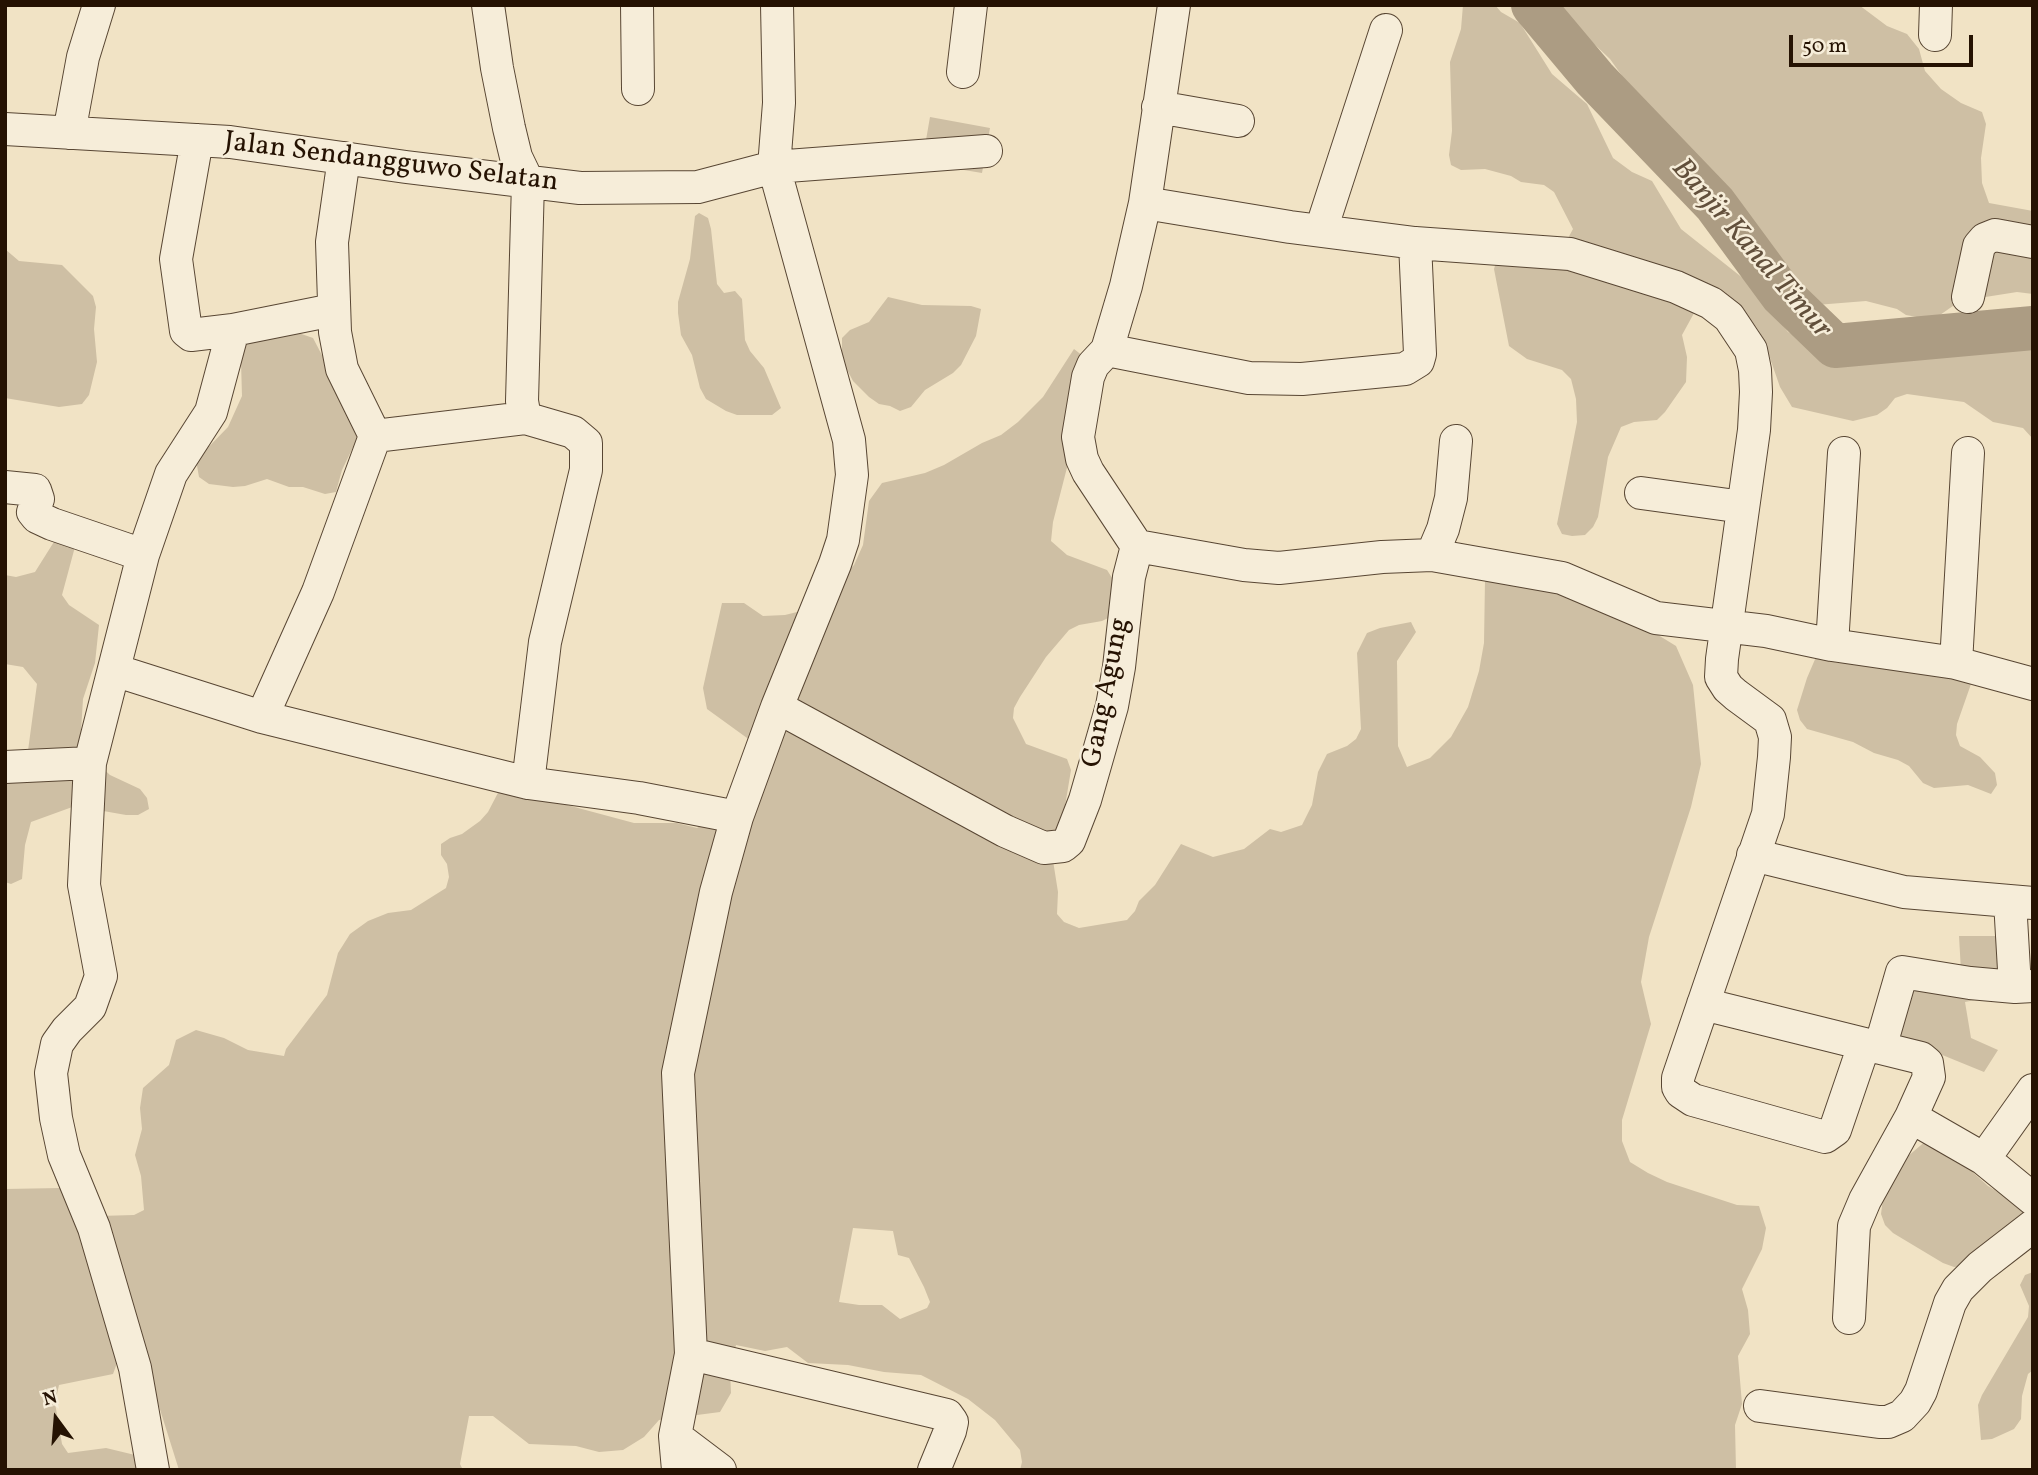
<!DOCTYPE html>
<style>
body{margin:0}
#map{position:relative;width:2038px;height:1475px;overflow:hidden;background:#f1e3c5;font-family:Vollkorn,serif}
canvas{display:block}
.frame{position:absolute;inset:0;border:7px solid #251202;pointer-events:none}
.north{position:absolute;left:21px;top:1384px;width:70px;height:70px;-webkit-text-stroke:5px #f6edd9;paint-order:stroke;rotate:344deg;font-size:19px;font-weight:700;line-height:28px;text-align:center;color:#251202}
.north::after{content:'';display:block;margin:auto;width:24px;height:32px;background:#251202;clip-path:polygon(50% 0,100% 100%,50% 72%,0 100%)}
.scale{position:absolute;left:1789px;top:35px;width:184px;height:32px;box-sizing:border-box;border:4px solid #251202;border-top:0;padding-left:9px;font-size:21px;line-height:24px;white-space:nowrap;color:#251202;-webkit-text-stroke:5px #f6edd9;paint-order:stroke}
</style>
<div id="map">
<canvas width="2038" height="1475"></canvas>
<div class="frame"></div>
<div class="north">N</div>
<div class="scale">50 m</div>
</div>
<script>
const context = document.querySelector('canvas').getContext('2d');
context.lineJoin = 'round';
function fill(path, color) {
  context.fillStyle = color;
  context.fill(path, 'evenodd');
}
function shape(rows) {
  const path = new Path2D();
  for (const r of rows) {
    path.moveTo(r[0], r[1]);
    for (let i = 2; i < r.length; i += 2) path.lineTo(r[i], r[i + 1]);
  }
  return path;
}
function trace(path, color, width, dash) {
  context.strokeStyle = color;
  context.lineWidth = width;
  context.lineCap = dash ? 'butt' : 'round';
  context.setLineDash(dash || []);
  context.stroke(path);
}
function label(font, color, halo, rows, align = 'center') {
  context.font = font + ' Vollkorn,serif';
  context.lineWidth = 5;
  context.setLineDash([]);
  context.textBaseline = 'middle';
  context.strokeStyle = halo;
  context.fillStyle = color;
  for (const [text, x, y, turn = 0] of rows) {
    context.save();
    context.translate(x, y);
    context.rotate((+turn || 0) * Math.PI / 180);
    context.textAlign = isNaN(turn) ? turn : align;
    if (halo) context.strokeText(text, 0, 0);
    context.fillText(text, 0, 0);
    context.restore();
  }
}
fill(shape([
 [1463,5,1495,5,1501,12,1520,23,1552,74,1587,104,1613,158,1632,172,1652,181,1681,229,1744,279,1760,296,1788,332,1827,351,1872,355,1962,350,2033,341,2033,439,2023,428,1993,422,1964,402,1907,394,1895,398,1887,408,1877,415,1853,421,1792,407,1780,387,1763,338,1757,328,1750,319,1721,299,1699,304,1682,335,1687,357,1686,382,1665,412,1657,420,1634,422,1621,427,1608,457,1598,517,1593,527,1585,535,1572,536,1562,534,1557,524,1577,422,1576,399,1571,379,1562,370,1527,359,1509,346,1494,269,1497,259,1567,240,1573,229,1554,192,1544,185,1521,182,1511,176,1485,169,1461,170,1451,165,1449,155,1452,131,1450,62,1461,29],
 [1553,5,1859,5,1887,26,1907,34,1919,49,1925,71,1941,89,1961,103,1982,112,1986,124,1981,158,1982,183,1989,203,2033,211,2033,294,2017,292,1960,301,1940,315,1928,319,1906,315,1897,309,1866,301,1816,305,1806,298,1769,245,1744,220,1715,183,1670,143,1610,59],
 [930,117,990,128,982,173,922,163],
 [699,213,708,218,711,229,717,284,724,293,735,291,742,299,745,340,750,351,764,368,781,408,772,415,737,415,726,411,706,399,700,388,692,355,681,335,678,313,678,302,690,259,695,216],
 [5,249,19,261,62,265,93,296,96,307,94,329,97,362,89,395,82,404,59,407,5,398],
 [888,297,922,305,971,306,981,309,976,336,961,365,953,373,925,390,911,407,900,411,890,406,879,404,869,397,853,381,842,360,842,338,850,330,869,322],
 [264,321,313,338,360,428,357,439,342,470,336,492,325,494,303,487,289,487,267,479,245,486,233,487,209,484,199,477,196,460,228,427,242,396,241,362,236,340],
 [1074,349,1083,356,1070,456,1053,522,1051,541,1067,555,1107,570,1114,581,1114,615,1102,621,1079,625,1069,630,1046,657,1020,697,1014,708,1013,718,1026,744,1067,759,1071,770,1062,824,1051,848,1058,892,1057,914,1064,922,1079,928,1127,920,1135,911,1139,901,1155,885,1181,844,1213,857,1244,849,1270,829,1281,832,1302,825,1312,805,1318,772,1327,754,1347,746,1356,739,1361,729,1357,653,1367,633,1380,628,1411,622,1416,632,1397,661,1398,746,1407,767,1430,758,1451,737,1468,707,1479,671,1484,643,1485,580,1524,580,1637,622,1676,646,1693,685,1701,764,1691,807,1649,937,1641,982,1651,1024,1622,1120,1622,1141,1630,1162,1648,1173,1667,1182,1737,1205,1759,1206,1766,1228,1762,1249,1742,1289,1748,1310,1750,1334,1738,1356,1742,1404,1735,1425,1736,1470,1020,1470,1022,1462,1020,1450,995,1420,968,1399,921,1375,884,1372,848,1365,808,1363,787,1347,765,1351,736,1345,730,1371,731,1393,720,1412,659,1420,644,1437,623,1450,599,1452,576,1446,529,1444,493,1416,469,1416,460,1464,463,1470,179,1470,147,1368,117,1363,113,1374,59,1385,55,1403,62,1444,68,1453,106,1448,135,1455,139,1470,5,1470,5,1189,60,1188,73,1220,99,1216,134,1215,144,1210,141,1176,135,1155,142,1129,140,1108,143,1088,169,1065,176,1040,196,1030,224,1038,248,1050,284,1056,286,1049,327,995,338,953,350,934,368,921,388,913,411,910,446,888,449,877,447,864,441,855,441,844,450,838,462,834,480,821,488,812,501,787,524,797,567,805,634,823,677,823,697,828,711,818,749,818,765,751,707,709,703,688,722,603,744,603,763,616,785,615,805,610,824,597,854,565,863,545,869,501,882,483,925,473,944,465,982,443,1001,435,1018,422,1043,397],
 [853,1228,893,1231,898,1255,909,1258,924,1287,930,1302,927,1308,900,1319,882,1305,859,1305,839,1302],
 [57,537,76,543,62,595,69,605,99,625,95,663,83,699,80,747,110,775,140,789,147,798,149,809,138,815,126,815,75,806,31,822,25,845,22,879,11,884,5,882,5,758,27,758,37,684,23,667,5,664,5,575,16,577,35,572],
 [1816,657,1838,663,1874,664,1962,679,1971,684,1957,724,1956,735,1960,746,1980,757,1995,773,1997,785,1991,794,1968,785,1934,788,1923,783,1909,766,1898,760,1874,753,1853,742,1807,729,1800,720,1797,710,1807,678],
 [1959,936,2009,936,1990,997,1965,1002,1971,1038,1998,1050,1984,1072,1935,1052,1888,1040,1895,978,1961,971],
 [1927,1140,1956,1157,1988,1186,2018,1204,2024,1214,1965,1266,1954,1267,1943,1263,1893,1233,1885,1225,1881,1214,1884,1191,1901,1162],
 [2033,1272,2033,1370,2028,1374,2022,1396,2021,1419,2014,1429,1992,1439,1981,1440,1978,1405,1982,1395,2028,1317,2029,1306,2020,1285,2025,1275]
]), '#cebfa4');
trace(shape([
 [1533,5,1595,79,1715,204,1782,295,1835,346,2033,328]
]), '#ac9c83', 44);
const minor = shape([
 [637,5,638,89],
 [1174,5,1145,203,1126,286,1107,350,1093,365,1088,377,1078,437,1082,459,1088,472,1137,546,1244,565,1279,568,1382,557,1432,555,1562,578,1656,618,1766,631,1832,645,1956,663,2033,684],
 [1935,35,1936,5],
 [963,72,971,5],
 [1158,107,1238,121],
 [5,129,230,142,406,167,580,188,698,187,774,167,986,151],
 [69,133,83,57,99,5],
 [197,140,176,259,186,331,191,335,233,330],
 [1145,203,1290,227,1415,243,1570,254,1676,287,1711,303,1729,317,1751,350,1755,370,1756,392,1754,430,1722,659,1721,677,1728,688,1736,695,1770,720,1775,737,1774,757,1768,814,1678,1078,1678,1087,1681,1092,1693,1100,1825,1137,1835,1130,1864,1045],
 [1321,230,1386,30],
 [1968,297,1979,246,1985,239,1995,235,2033,242],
 [1107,350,1249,378,1302,379,1405,369,1418,361,1420,354,1415,243],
 [375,436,525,418],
 [5,487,35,490,38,499,33,512,37,517,52,524,143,555],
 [1641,493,1743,507],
 [1432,555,1443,529,1451,498,1456,441],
 [1832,645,1844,453],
 [1956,663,1968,453],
 [114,670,262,717,528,783,545,642,586,470,586,443,573,432,525,418,522,401,528,182,516,157,509,128,497,68,488,5],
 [777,707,1005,831,1044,848,1063,846,1069,841,1085,800,1112,706,1119,667,1129,577,1137,546],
 [262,717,318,592,375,436,342,369,335,332,332,242,344,158],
 [5,767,90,763],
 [528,783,639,798,737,817],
 [1753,855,1904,892,2033,903],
 [2010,901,2015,987],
 [1703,1004,1921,1058,1927,1063,1929,1077,1911,1117,1865,1200,1854,1226,1849,1318],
 [1880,1048,1902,972,1970,983,2015,987,2033,986],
 [1911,1117,1984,1159,2033,1199],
 [1984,1159,2033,1090],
 [691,1354,947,1415,952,1422,950,1431,934,1470],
 [1760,1406,1879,1422,1888,1422,1902,1416,1915,1402,1921,1391,1950,1303,1958,1289,1980,1267,2033,1226],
 [675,1436,720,1470],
 [153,1470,135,1368,94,1228,64,1155,56,1118,51,1073,57,1044,67,1030,90,1007,101,976,84,885,90,763,143,555,171,474,211,412,233,330,333,310],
 [678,1470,675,1436,691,1354,678,1073,716,892,737,817,777,707,835,564,843,540,852,475,849,440,774,167,779,103,777,5]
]);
trace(minor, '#584633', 34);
trace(minor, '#f6edd9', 32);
label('28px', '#251202', '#f6edd9', [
 ["Jalan Sendangguwo Selatan",391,164,7],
 ["Gang Agung",1108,693,-79]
]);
label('italic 30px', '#62503c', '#f6edd9', [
 ["Banjir Kanal Timur",1750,250,49]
]);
</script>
